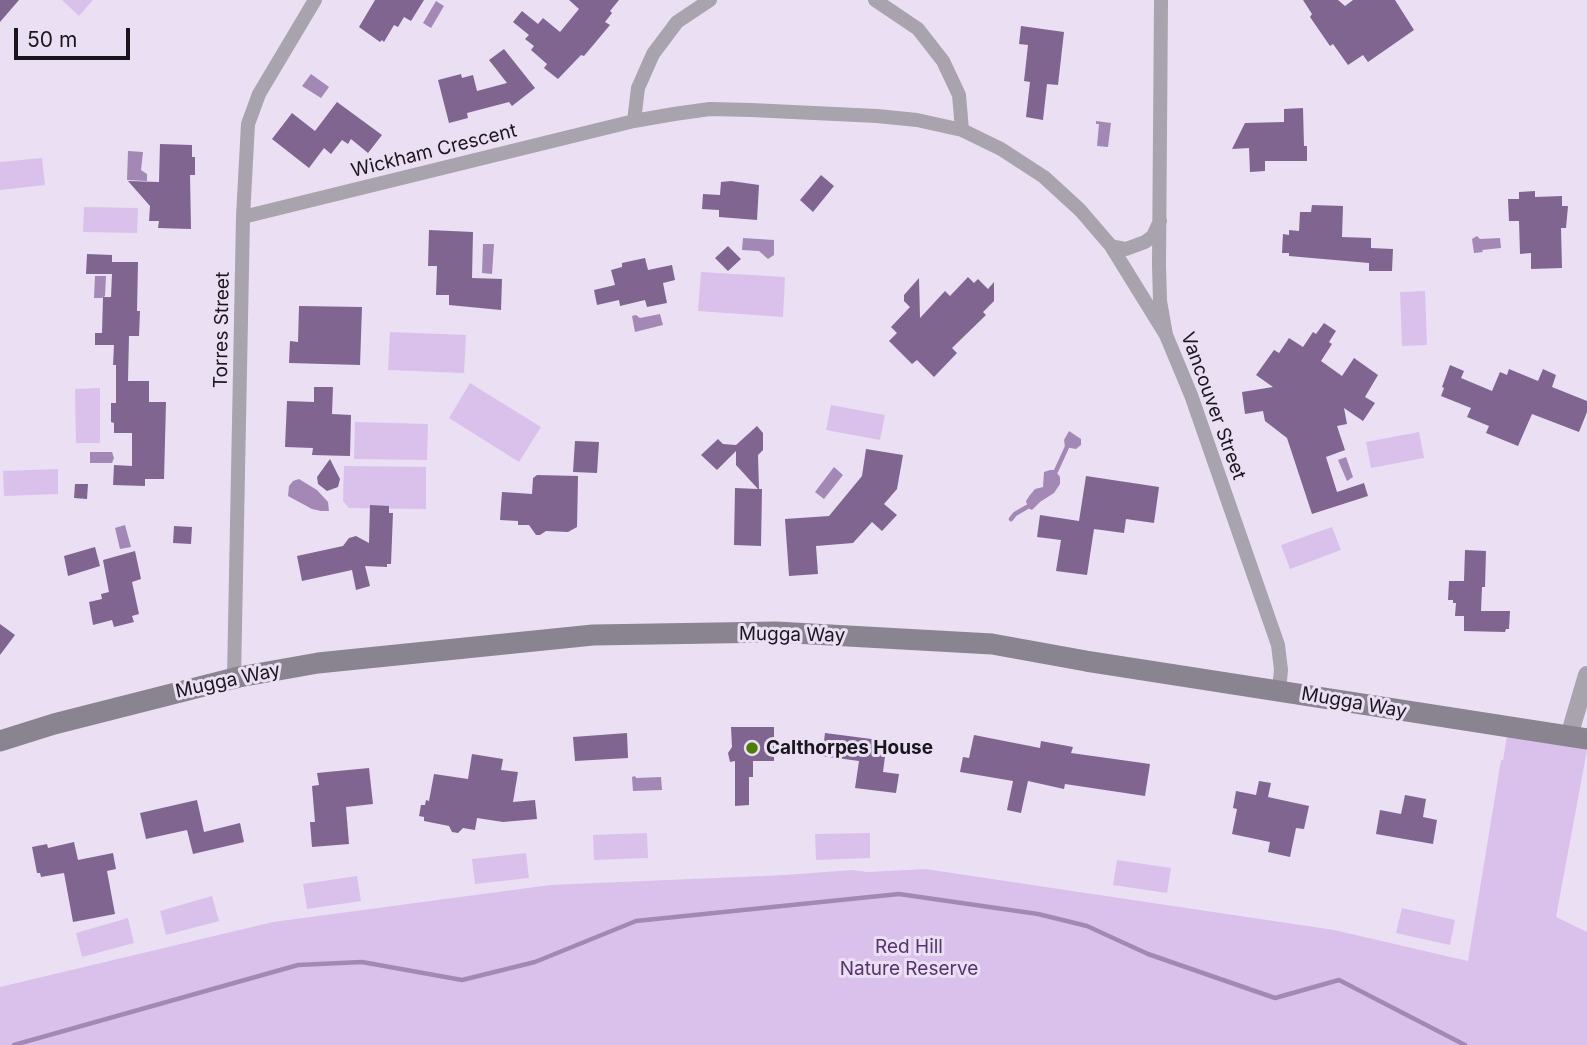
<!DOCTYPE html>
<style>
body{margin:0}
#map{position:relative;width:1587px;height:1045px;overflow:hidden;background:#ebdff4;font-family:Inter,sans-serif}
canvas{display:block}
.scale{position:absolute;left:14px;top:28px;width:116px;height:32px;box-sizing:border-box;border:4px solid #1a161d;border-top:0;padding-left:9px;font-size:21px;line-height:24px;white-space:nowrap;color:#1a161d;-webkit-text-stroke:5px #ebdff4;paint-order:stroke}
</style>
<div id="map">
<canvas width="1587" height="1045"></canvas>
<div class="scale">50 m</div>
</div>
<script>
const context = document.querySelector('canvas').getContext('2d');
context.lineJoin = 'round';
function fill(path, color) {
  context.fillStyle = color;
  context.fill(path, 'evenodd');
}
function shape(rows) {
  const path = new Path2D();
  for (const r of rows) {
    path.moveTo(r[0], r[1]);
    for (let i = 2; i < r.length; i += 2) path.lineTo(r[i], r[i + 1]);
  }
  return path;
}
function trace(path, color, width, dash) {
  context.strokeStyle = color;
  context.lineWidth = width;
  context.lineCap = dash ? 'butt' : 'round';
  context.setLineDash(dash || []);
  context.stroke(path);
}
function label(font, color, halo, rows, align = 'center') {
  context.font = font + ' Inter,sans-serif';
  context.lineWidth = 6;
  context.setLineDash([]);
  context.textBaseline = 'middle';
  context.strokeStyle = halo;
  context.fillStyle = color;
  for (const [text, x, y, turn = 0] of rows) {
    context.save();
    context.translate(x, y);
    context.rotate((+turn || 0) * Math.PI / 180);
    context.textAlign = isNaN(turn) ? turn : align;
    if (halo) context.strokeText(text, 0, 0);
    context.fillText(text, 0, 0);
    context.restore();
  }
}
fill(shape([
 [62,0,93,0,79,16],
 [42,158,45,185,0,190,0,162],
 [84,207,138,208,137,233,83,232],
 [701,272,785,277,783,317,698,311],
 [1425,291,1427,345,1402,346,1400,292],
 [390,332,466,335,464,373,388,370],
 [470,383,541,427,519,462,449,418],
 [100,388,100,443,76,443,75,389],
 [831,405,885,415,880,440,826,430],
 [355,422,428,424,427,460,354,459],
 [1419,432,1424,458,1371,468,1366,442],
 [344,466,426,467,426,509,349,508,343,501],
 [58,469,58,494,4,496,3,471],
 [1332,527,1341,550,1290,569,1281,545],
 [1507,736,1587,750,1556,917,1587,932,1587,1045,0,1045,0,987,273,922,550,885,785,875,852,870,868,872,925,869,1334,930,1468,961,1501,760,1503,760],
 [647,833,648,858,594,860,593,835],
 [870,833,870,858,816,860,815,834],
 [526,853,529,878,475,884,472,859],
 [1117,860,1171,868,1167,893,1113,885],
 [357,876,361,901,307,909,303,884],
 [212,896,219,921,166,935,160,911],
 [1402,908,1455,920,1450,945,1396,933],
 [128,918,134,943,82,957,76,933]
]), '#dac1ec');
fill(shape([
 [436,1,444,6,431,28,423,23],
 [311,74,329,87,321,98,302,86],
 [1096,121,1111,123,1108,147,1097,146,1099,124,1096,124],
 [128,151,143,152,141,170,147,174,147,181,127,180],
 [1477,236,1480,239,1500,238,1501,248,1482,250,1483,252,1474,253,1472,239],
 [743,238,774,240,774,255,768,259,759,251,742,250],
 [483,244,494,244,492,274,482,273],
 [95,276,106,276,105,296,102,298,94,298],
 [660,314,663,325,635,332,632,316,636,315,640,318],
 [1069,431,1081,439,1081,445,1076,449,1065,447,1064,440],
 [90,452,112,452,114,458,112,463,90,463],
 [1346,457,1353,477,1347,481,1338,460],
 [834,467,843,475,824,499,815,492],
 [1050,470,1055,470,1060,477,1060,484,1054,493,1040,502,1032,510,1028,508,1026,501,1030,495,1035,489,1043,487,1044,472],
 [299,479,317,490,328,502,329,511,321,511,312,509,288,496,289,486,293,481],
 [125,525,131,547,120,549,115,528],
 [635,776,636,778,661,777,662,790,633,791,632,777]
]), '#a388b5');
trace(shape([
 [1056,471,1067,447],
 [1011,519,1015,514,1027,507],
 [14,1045,298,965,362,962,462,980,535,962,636,921,899,894,1038,914,1087,926,1148,954,1275,998,1339,980,1465,1045]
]), '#a388b5', 4.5);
fill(shape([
 [0,0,19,0,0,22],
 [375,0,424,0,411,21,404,17,398,27,394,25,384,42,382,40,380,42,359,27],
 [569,0,619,0,610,11,612,13,605,22,610,25,584,56,581,55,558,79,544,68,547,64,531,50,534,46,525,39,529,35,513,22,522,11,538,24,543,18,560,32,579,9],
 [1303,0,1338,0,1345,6,1353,0,1395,0,1414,30,1368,62,1363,55,1348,65,1333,44,1330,46,1310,17,1312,14],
 [1021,26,1064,32,1058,85,1047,84,1043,120,1026,117,1030,82,1024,81,1028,45,1019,44],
 [504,49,535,88,512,106,509,102,467,113,468,118,449,123,438,80,461,74,462,78,473,75,477,91,507,83,489,60],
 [337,102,382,135,368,153,351,139,348,144,342,140,331,154,324,148,309,168,272,139,292,113,315,131],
 [1303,108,1304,146,1307,146,1307,161,1265,161,1265,171,1250,172,1249,148,1232,149,1245,123,1284,122,1284,109],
 [160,144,192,145,192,157,195,157,195,175,190,175,191,229,158,228,159,221,149,221,150,206,128,181,159,182],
 [821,175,834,186,813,212,800,200],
 [731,181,759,185,757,220,719,217,719,210,702,209,703,194,720,195,721,182],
 [1535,191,1535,197,1562,196,1562,206,1568,206,1566,228,1561,228,1562,268,1531,269,1531,253,1520,254,1519,221,1509,221,1508,199,1519,199,1519,192],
 [1312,205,1343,206,1342,237,1371,238,1371,248,1393,249,1392,271,1369,271,1369,263,1289,256,1289,253,1282,253,1283,234,1289,235,1289,230,1299,231,1300,212,1311,212],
 [429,230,473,232,472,278,502,279,501,310,449,305,449,295,436,295,437,266,428,266],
 [728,246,741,259,728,271,715,258],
 [87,254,112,255,112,262,138,262,137,311,140,311,139,336,129,336,128,381,149,381,149,402,166,402,164,479,145,479,145,486,113,485,114,465,132,466,132,433,114,433,114,423,111,422,111,403,116,403,116,365,113,365,114,345,95,345,95,333,102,333,103,297,111,297,112,274,86,274],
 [645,258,648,270,672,265,675,280,663,283,667,303,647,307,645,300,620,306,619,300,597,305,594,290,615,285,611,270,622,267,622,263],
 [968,277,974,283,978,279,988,289,994,282,994,301,983,312,986,315,952,348,957,353,934,377,917,360,912,364,889,341,897,333,891,327,910,307,904,301,904,295,919,278,920,318,945,291,950,296],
 [299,306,362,307,360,365,289,363,290,341,298,342],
 [1324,323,1336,331,1329,342,1332,344,1321,361,1342,376,1354,358,1378,375,1365,397,1375,403,1363,421,1344,408,1347,424,1337,426,1345,450,1326,457,1337,492,1364,483,1368,496,1312,514,1287,438,1265,421,1263,411,1245,414,1242,392,1273,387,1256,375,1274,350,1279,353,1289,338,1303,347,1313,332,1316,334],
 [1450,365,1464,371,1461,378,1492,391,1500,372,1507,375,1509,369,1538,381,1543,369,1556,375,1552,387,1587,401,1587,412,1579,432,1532,414,1518,446,1486,433,1489,426,1467,417,1471,408,1441,396,1444,388,1442,387],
 [314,387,333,387,332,414,351,415,350,456,312,455,313,448,285,447,287,401,314,402],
 [757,426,763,433,763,450,758,455,759,489,762,489,761,546,734,545,735,488,758,489,736,465,736,451,717,470,701,455,718,439,723,444,736,445],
 [575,441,599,442,597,473,573,472],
 [866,449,903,455,897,489,884,504,897,515,882,531,872,522,853,543,816,546,818,574,789,576,785,519,829,516,862,476],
 [330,459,340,479,338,487,327,491,318,484,317,477],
 [537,475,578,476,577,527,568,532,546,531,540,535,536,535,529,525,518,525,518,521,500,520,502,492,532,494,533,478],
 [1086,476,1159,487,1154,523,1126,519,1124,533,1094,529,1087,575,1056,571,1061,540,1037,537,1040,515,1079,521],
 [75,484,88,484,87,499,74,498],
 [370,505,389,506,389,513,393,513,391,564,387,564,387,567,365,566,370,586,356,590,352,570,302,581,297,556,343,546,349,538,356,536,369,543],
 [174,526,192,527,191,544,173,543],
 [95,547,100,566,68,576,64,556],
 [1465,550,1486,551,1485,587,1482,587,1481,611,1510,611,1509,629,1506,629,1505,632,1464,631,1464,616,1455,616,1456,603,1453,603,1453,600,1448,600,1449,581,1464,581],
 [135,551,141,579,132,582,139,614,132,616,134,622,114,627,112,620,93,625,89,602,102,599,101,594,109,592,103,560],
 [0,624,15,635,0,655],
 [731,727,774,727,774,761,753,761,753,777,749,777,749,805,735,806,735,761,730,762,728,753,732,747],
 [627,733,628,758,575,761,573,737],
 [825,733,887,741,883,772,899,774,896,793,855,788,859,761,822,756],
 [974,735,1040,748,1041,741,1073,747,1071,753,1150,764,1145,796,1065,784,1064,789,1028,781,1021,813,1007,810,1013,781,960,772,963,757,969,758],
 [472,754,503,759,501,770,518,772,513,802,535,800,537,819,503,822,477,818,475,830,463,828,458,833,452,832,449,826,424,821,424,817,419,816,421,805,425,805,426,800,429,801,434,774,468,779],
 [369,768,373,804,346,807,349,844,312,847,310,822,315,822,312,786,319,785,317,773],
 [1259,781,1271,783,1268,797,1309,806,1304,829,1296,828,1290,857,1268,852,1270,842,1232,834,1237,809,1233,808,1236,791,1256,795],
 [1405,795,1426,799,1423,817,1437,820,1433,844,1376,834,1380,810,1401,814],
 [197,800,204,832,240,823,244,842,193,854,187,830,146,839,140,813],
 [74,842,78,860,113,853,116,869,107,871,115,914,73,922,64,873,41,877,40,873,37,873,32,847,47,844,48,848]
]), '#7f6590');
trace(shape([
 [875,0,918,29,943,61,959,95,962,130],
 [1161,0,1159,265,1160,301,1166,335,1191,395,1278,645,1281,670,1279,690],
 [634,121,638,88,653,54,677,22,710,0],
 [243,217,634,121,674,114,710,109,751,110,877,116,917,120,962,130,1001,149,1044,177,1080,210,1111,246,1166,335],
 [1111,246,1126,249,1145,242,1153,236,1160,221],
 [234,678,243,217,248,124,259,94,315,0]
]), '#a8a3ac', 14);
trace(shape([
 [1569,736,1587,675]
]), '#a8a3ac', 18);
trace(shape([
 [0,741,54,724,239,677,318,663,593,635,776,632,992,644,1086,661,1587,739]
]), '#8a8390', 21);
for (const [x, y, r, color] of [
 [752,748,7,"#4e7d07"]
]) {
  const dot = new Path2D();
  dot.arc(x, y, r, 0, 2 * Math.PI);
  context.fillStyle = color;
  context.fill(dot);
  trace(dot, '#ebdff4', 2.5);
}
label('19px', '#1a161d', '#ebdff4', [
 ["Wickham Crescent",434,151,-14],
 ["Torres Street",222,330,-89],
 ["Vancouver Street",1213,406,70],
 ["Mugga Way",792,635,1],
 ["Mugga Way",228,681,-12],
 ["Mugga Way",1354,703,10]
]);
label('bold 19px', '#1a161d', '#ebdff4', [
 ["Calthorpes House",766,748]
], 'left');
label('19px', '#57336d', '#ebdff4', [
 ["Red Hill",909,947],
 ["Nature Reserve",909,969]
]);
</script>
